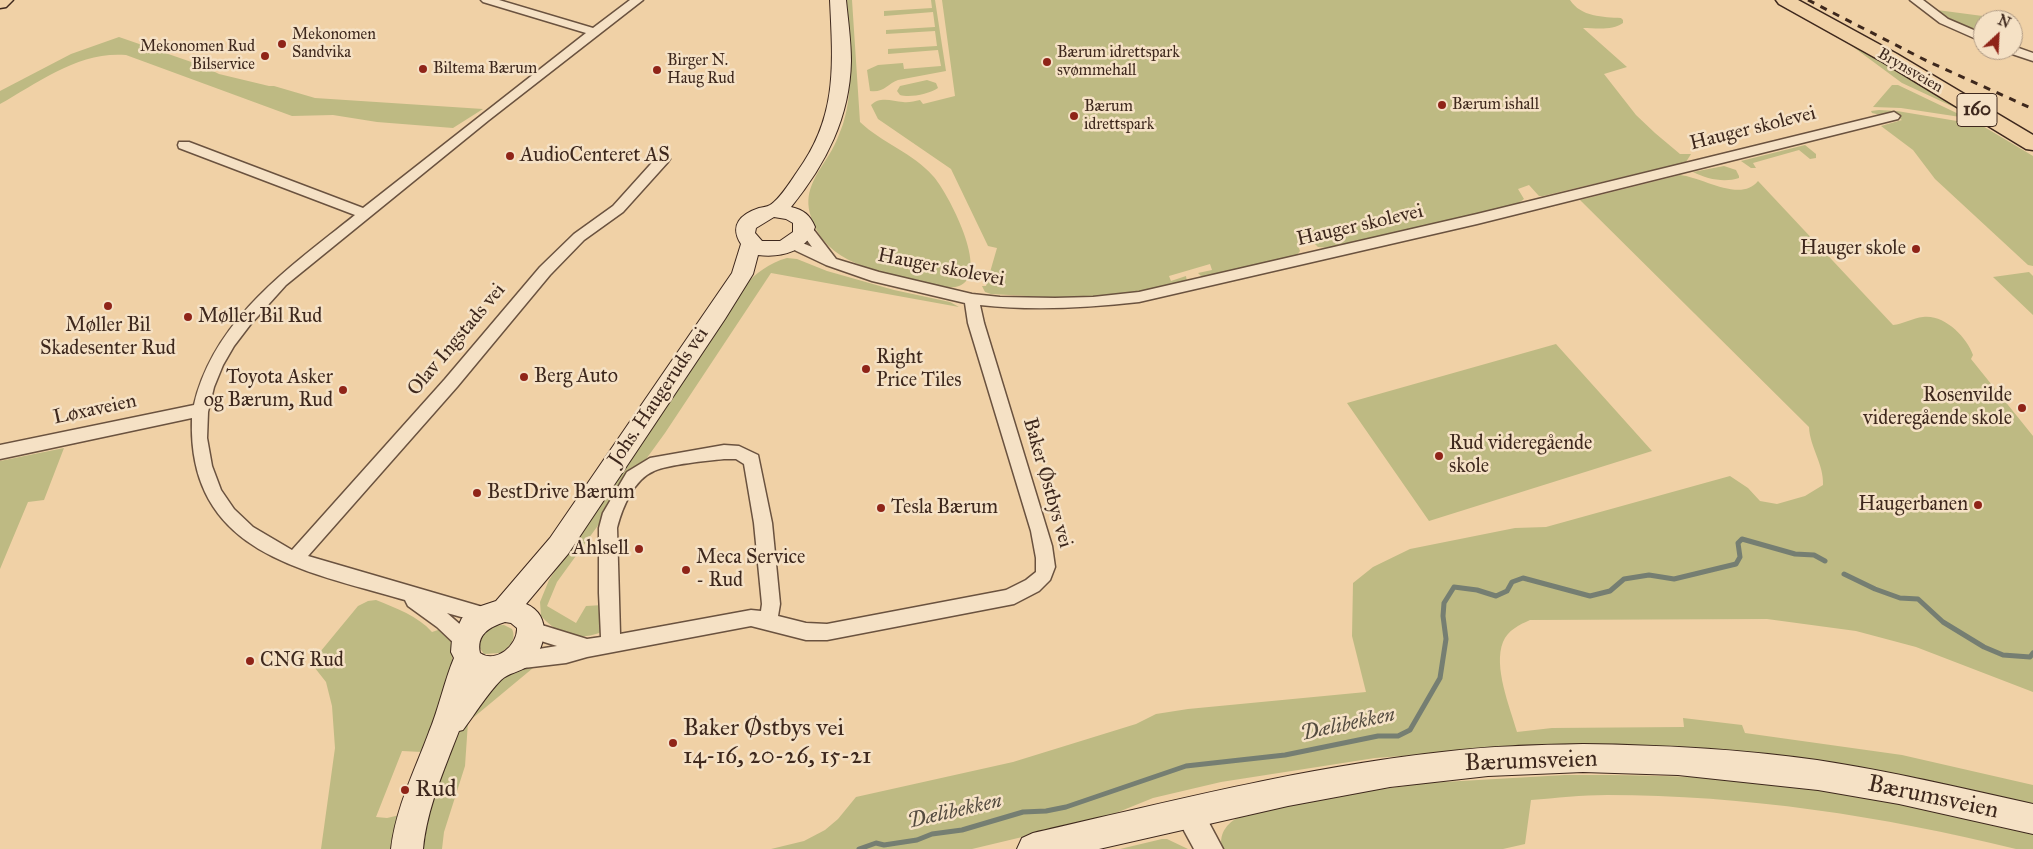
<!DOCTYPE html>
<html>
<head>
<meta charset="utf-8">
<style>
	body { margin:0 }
	#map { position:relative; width:2033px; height:849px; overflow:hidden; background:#f0d1a6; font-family:"IM FELL Great Primer",serif }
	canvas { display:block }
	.north { position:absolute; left:1973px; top:10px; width:50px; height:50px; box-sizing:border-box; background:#f5e1c5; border:1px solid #ac9782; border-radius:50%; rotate:25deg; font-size:14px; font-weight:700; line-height:20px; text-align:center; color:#3e281d }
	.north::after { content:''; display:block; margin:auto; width:18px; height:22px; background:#8f2418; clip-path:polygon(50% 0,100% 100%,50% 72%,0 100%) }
</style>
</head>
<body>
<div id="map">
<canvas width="2033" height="849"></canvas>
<div class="north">N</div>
</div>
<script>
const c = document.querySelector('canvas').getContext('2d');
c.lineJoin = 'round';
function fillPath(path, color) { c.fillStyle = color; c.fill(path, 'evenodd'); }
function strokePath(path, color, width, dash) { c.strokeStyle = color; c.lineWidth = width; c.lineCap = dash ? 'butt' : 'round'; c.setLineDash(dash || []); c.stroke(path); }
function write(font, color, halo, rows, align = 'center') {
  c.font = font + ' "IM FELL Great Primer",serif'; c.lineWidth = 5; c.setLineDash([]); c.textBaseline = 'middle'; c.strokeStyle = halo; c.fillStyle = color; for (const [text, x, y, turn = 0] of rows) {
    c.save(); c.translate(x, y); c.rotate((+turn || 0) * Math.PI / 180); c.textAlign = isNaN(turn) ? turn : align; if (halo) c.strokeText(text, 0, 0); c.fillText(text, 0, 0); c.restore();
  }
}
const green = new Path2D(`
	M845 0H852L860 122C882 143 913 153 933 176 947 191 992 275 959 286 948 290 930 283 918 280 877 271 826 264 811 217 803 193 815 177 827 158 834 148 839 135 843 124 856 85 847 40 845 0Z
	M931 0H935L946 71 898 80C887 84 884 93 870 91L867 70 878 65 903 63 904 69 941 66 938 50 888 54V49L937 46 935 31 886 34V30L935 27 933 12 884 16V11L932 8Z
	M942 0H1570C1581 17 1603 17 1621 18L1623 20V23C1612 31 1595 28 1583 28L1627 67 1604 74 1636 115 1655 133 1680 154H1691L1686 162 1543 196H1539L1529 185 1518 189 1524 199 1517 204 1330 248 1318 247 1312 241 1297 243 1300 251 1295 257 1203 278 1198 273 1212 270 1210 264 1169 276 1171 281 1186 276 1187 282 1153 292 1081 299 991 294 985 292 982 286H986L997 248 988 246 951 169 878 119 871 105C880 96 892 101 903 102 909 103 914 101 920 100L923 104 955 96Z
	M1775 0H1780L1927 87 1960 110 1902 83 1841 38Z
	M1937 10 2013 20H1983V30L1979 31 1951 19Z
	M119 37 203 66 219 74 269 86H274L315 98 483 109 453 128 377 122 333 115 292 116 126 55C79 51 39 82 0 104V91L71 54Z
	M927 80 936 83 938 88C929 94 910 98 900 95L897 91 900 86Z
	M1892 85H1898L1967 118 1901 108 1873 107Z
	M1879 110 1897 111 1981 125 2033 156V266L2028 265 1935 179 1913 150 1881 126 1902 120 1890 113 1881 115 1872 113 1871 111Z
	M1805 145 1816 154V158L1810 159 1799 150 1753 163 1756 168H1751L1741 161Z
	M1724 166 1736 170 1739 176V178C1724 183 1707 179 1693 172Z
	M1680 175C1702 177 1741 203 1758 181L1893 325C1903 324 1913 318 1923 317 1944 314 1967 337 1973 355L1971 359 2033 436V692L1916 647 1856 631 1767 619 1530 620C1519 625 1508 630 1503 642 1493 667 1510 707 1517 732L1552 728 1684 727 1683 718 1742 725 1745 733 1902 755 2033 785V806L1513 748 1375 758 1221 782 1153 798 1106 817 972 849H771L804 841 825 830 838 819 856 797 1013 762 1136 724 1156 714 1188 709 1366 692 1352 636 1353 583 1373 567 1410 549 1515 528 1546 527 1730 476 1748 488 1760 501 1777 504 1805 496 1823 485C1824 464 1810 448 1809 427L1580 200Z
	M787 258 797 259 827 271 894 290 950 302 959 307 771 273 665 433 557 582 547 606 576 623 586 606 603 605 602 632C575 642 559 635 541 616L540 602 549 580 743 287C756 273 769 263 787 258Z
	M2029 272 2033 276V315L1993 277Z
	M1556 344 1652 451 1429 521 1347 403Z
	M64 448 44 500 28 502 0 569V461Z
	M376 600C396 608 418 616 432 632L444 628 450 636 454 671 422 752 402 751 376 817 387 818 400 815 390 849H321L335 748 332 706 326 682 311 663 358 606 368 601Z
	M504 625 512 629C517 640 509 648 500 653L484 654 479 647C481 633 490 625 504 625Z
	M533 668 468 722 465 766 444 832 442 849H423L429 816 442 772 464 717 505 675 521 669Z
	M1565 775C1622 775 1678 775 1735 780 1836 788 1935 810 2033 833V849H2016C1882 816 1745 795 1607 795 1582 795 1556 798 1531 800L1525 844 1503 849H1222C1218 832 1229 821 1243 815L1361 792 1426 783Z
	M1167 839 1188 849H1120L1162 839Z`);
const stream = new Path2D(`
	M1844 574 1875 589 1900 598 1918 599 1943 622 1984 647 2003 655 2030 657 2033 653
	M859 849 876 843 884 845 917 840 932 834 962 830 1023 812 1046 811 1066 807 1186 766 1285 755 1378 736H1398L1410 730 1440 678 1446 639 1443 616 1444 603 1454 587 1477 590 1496 596 1507 591 1512 582 1523 578 1590 596 1610 591 1624 579 1649 575 1674 579 1736 564 1740 557 1738 543 1742 539 1795 554 1814 555 1825 561`);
const minor = new Path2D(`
	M481 0H499L593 28 630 0H643L489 120 286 285 250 325 234 346 223 365 214 387 208 412 207 438 212 466 221 490 234 509 253 527 292 550 445 379 540 267 574 234 613 206 658 156H668L670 159 668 162 623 212 584 240 550 275 457 387 308 556 493 610 495 616 493 622 486 624 447 613 471 634 473 640 471 646 464 648 457 646 437 627 408 606 405 600C302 570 187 553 192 418L0 459V445L194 405C214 319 290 267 355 215L179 148 178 145 179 142H189L363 208 586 33 483 2Z
	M1910 0H1923L1948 19 1983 34V42L1940 23Z
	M2013 46 2033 53V61L2009 53 2007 50H2013Z
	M1894 112 1900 116 1898 119 1477 224 1139 302C1086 308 1033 311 980 305L984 323 1052 546 1055 567 1050 580 1039 591 1014 604 827 640H806L751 626 587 657 566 663 515 669 508 666 505 660 508 654 557 646 525 636 523 630 525 624 532 622 587 639 601 637 599 593V528L603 513 627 472 650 458 724 445 739 446 758 455 772 523 780 604 778 616 806 623 827 624 1006 590 1026 580 1036 572V558L1031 531 968 323 965 303 872 281 826 265 788 247 786 244 788 241 793 239 812 247 798 228 800 225H810L836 259 879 272 972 294 1000 297 1055 298 1093 297 1139 292 1477 214ZM724 459H736L744 464 754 523 762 604 761 611 751 610 620 634 617 528C622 508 634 479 654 471 670 464 706 461 724 459Z`);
const tertiary = new Path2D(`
	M1189 800 1199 804 1223 849H1194L1175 814 1179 804Z`);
const secondary = new Path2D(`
	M830 0H846C848 20 851 41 851 61 850 117 826 164 791 207 804 210 810 215 815 227 807 251 782 258 758 255L753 274 725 319 568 554 526 604C553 615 546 650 528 666 520 672 508 673 501 680 487 694 475 714 463 730L459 731C444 770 427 808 423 849H391C396 807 415 770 429 732 439 708 444 682 454 658L451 652 452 639 462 618 475 608 496 601 550 538 732 273 741 244C729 225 741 214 759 208 762 207 767 207 770 205 779 200 791 181 797 172 838 116 833 65 830 0ZM774 217 786 219 793 223V232L780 241H762L755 233 756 228ZM505 622 511 623 517 628C518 645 496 664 480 653 476 635 489 627 505 622Z
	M1583 744C1661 745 1739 749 1817 760 1890 771 1961 788 2033 804V834L1899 804 1818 790 1678 775 1583 772 1488 776 1390 787 1288 806 1099 849H1017L1022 838 1033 833C1168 802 1304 767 1442 752 1489 746 1536 745 1583 744Z`);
const primary = new Path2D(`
	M0 0H13L6 7 0 8Z
	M1776 0H1798L1897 54 2033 135V150L2026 149 1883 62 1779 4Z`);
const rail = new Path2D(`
	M1808 0 1927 61 2033 109`);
const markers = [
	[282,44,5,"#8f2418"],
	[265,56,5,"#8f2418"],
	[1047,62,5,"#8f2418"],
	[423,69,5,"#8f2418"],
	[657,70,5,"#8f2418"],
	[1442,105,5,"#8f2418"],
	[1074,116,5,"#8f2418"],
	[510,156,5,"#8f2418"],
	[1916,249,5,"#8f2418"],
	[108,306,5,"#8f2418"],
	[188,317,5,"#8f2418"],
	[866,369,5,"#8f2418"],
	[524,377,5,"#8f2418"],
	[343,390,5,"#8f2418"],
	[2022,408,5,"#8f2418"],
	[1439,456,5,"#8f2418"],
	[477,493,5,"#8f2418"],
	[1978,505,5,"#8f2418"],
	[881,508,5,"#8f2418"],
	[639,549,5,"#8f2418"],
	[686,570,5,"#8f2418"],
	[250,661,5,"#8f2418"],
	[673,743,5,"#8f2418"],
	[405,790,5,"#8f2418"]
];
const farPoinames = [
	["Mekonomen",292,35],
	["Sandvika",292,53],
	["Mekonomen Rud",255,47,"right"],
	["Bilservice",255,65,"right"],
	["Bærum idrettspark",1057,53],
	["svømmehall",1057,71],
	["Birger N.",667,61],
	["Haug Rud",667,79],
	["Biltema Bærum",433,69],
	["Bærum ishall",1452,105],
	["Bærum",1084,107],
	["idrettspark",1084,125]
];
const farStreetnames = [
	["Brynsveien",1910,71,30]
];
const shields = [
	[1977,110,40]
];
const shieldNames = [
	["160",1977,110]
];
const streetNames = [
	["Hauger skolevei",1753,129,-14],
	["Hauger skolevei",1360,226,-13],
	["Hauger skolevei",941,268,11],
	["Olav Ingstads vei",457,340,-50],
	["Johs. Haugeruds vei",659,397,-56],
	["Løxaveien",95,410,-12],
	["Baker Østbys vei",1047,483,74]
];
const poiNames = [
	["AudioCenteret AS",520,156],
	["Hauger skole",1906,249,"right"],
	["Møller Bil Rud",198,317],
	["Møller Bil",108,326,"center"],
	["Skadesenter Rud",108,349,"center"],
	["Right",876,358],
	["Price Tiles",876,381],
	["Berg Auto",534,377],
	["Toyota Asker",333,378,"right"],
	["og Bærum, Rud",333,401,"right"],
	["Rosenvilde",2012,396,"right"],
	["videregående skole",2012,419,"right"],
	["Rud videregående",1449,444],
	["skole",1449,467],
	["BestDrive Bærum",487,493],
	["Haugerbanen",1968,505,"right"],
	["Tesla Bærum",891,508],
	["Ahlsell",629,549,"right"],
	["Meca Service",696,558],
	["- Rud",696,581],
	["CNG Rud",260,661]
];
const waterNames = [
	["Dælibekken",1348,725,-12],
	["Dælibekken",955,812,-13]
];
const nearPoinames = [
	["Baker Østbys vei",683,729],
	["14-16, 20-26, 15-21",683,757],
	["Rud",415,790]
];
const nearStreetnames = [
	["Bærumsveien",1531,762,-2],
	["Bærumsveien",1933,798,12]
];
fillPath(green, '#beba83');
strokePath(stream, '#757e72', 5);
strokePath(minor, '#6a523f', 3);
strokePath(tertiary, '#6a523f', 3);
strokePath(secondary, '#3e281d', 2);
strokePath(primary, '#3e281d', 3);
fillPath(minor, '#f5e1c5');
fillPath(tertiary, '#f5e1c5');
fillPath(secondary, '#f5e1c5');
fillPath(primary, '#f0d1a6');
strokePath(rail, '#3e281d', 3, [7, 7]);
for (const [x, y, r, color] of markers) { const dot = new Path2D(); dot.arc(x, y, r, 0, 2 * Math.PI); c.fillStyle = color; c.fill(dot); strokePath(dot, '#f5e1c5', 2); }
write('16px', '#3e281d', '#f5e1c5', farPoinames, 'left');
write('16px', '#3e281d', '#f5e1c5', farStreetnames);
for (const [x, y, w] of shields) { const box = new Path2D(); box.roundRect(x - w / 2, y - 16.5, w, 33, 4); c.fillStyle = '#f5e1c5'; c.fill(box); strokePath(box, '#3e281d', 1); }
write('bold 19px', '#3e281d', null, shieldNames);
write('20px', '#3e281d', '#f5e1c5', streetNames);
write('20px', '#3e281d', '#f5e1c5', poiNames, 'left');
write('italic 21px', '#554c40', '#f5e1c5', waterNames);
write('24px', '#3e281d', '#f5e1c5', nearPoinames, 'left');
write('24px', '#3e281d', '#f5e1c5', nearStreetnames);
</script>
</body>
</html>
